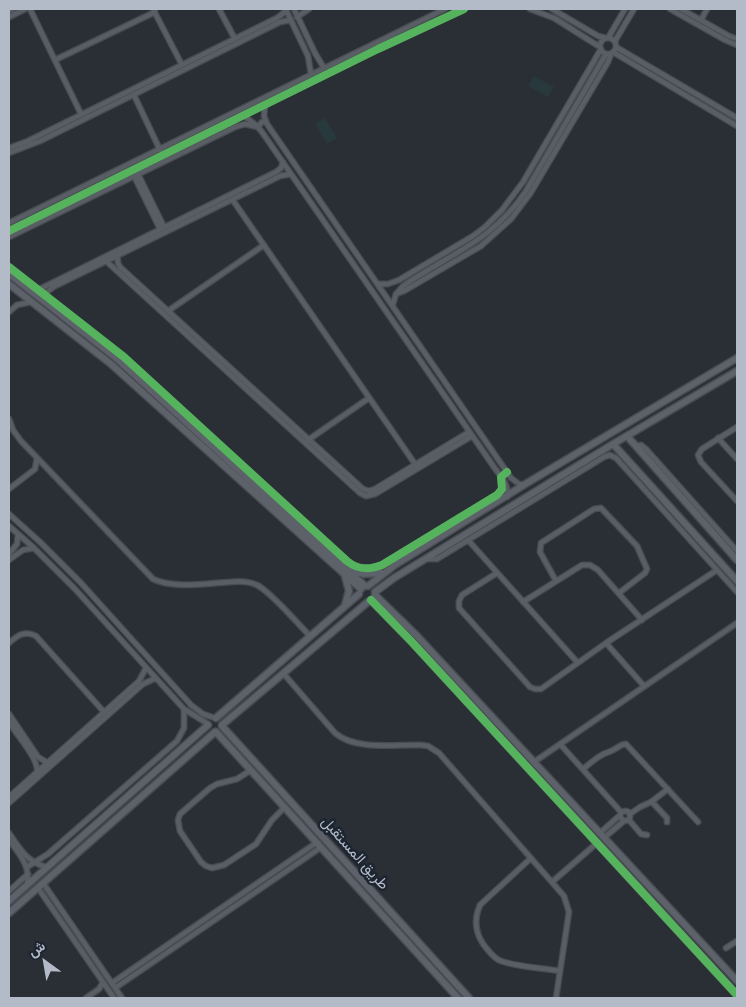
<!DOCTYPE html>
<html>
<head>
<meta charset="utf-8">
<style>
	body { margin:0 }
	#map { position:relative; width:746px; height:1007px; overflow:hidden; background:#2a2f36; font-family:"Source Sans 3",Vazirmatn,sans-serif }
	canvas { display:block }
	.frame { position:absolute; inset:0; border:10px solid #b3bbc8; pointer-events:none }
	.north { position:absolute; left:20px; top:937px; width:50px; height:50px; -webkit-text-stroke:4px #1d2531; paint-order:stroke; rotate:328deg; font-size:14px; font-weight:700; line-height:20px; text-align:center; color:#b3bbc8 }
	.north::after { content:''; display:block; margin:auto; width:18px; height:22px; background:#b3bbc8; clip-path:polygon(50% 0,100% 100%,50% 72%,0 100%) }
</style>
</head>
<body>
<div id="map">
<canvas width="746" height="1007"></canvas>
<div class="frame"></div>
<div class="north">ش</div>
</div>
<script>
const c = document.querySelector('canvas').getContext('2d');
c.lineJoin = 'round';
function fillPath(path, color) { c.fillStyle = color; c.fill(path, 'evenodd'); }
function strokePath(path, color, width, dash) { c.strokeStyle = color; c.lineWidth = width; c.lineCap = dash ? 'butt' : 'round'; c.setLineDash(dash || []); c.stroke(path); }
function write(font, color, halo, rows, align = 'center') {
  c.font = font + ' "Source Sans 3",Vazirmatn,sans-serif'; c.lineWidth = 5; c.setLineDash([]); c.textBaseline = 'middle'; c.strokeStyle = halo; c.fillStyle = color; for (const [text, x, y, turn = 0] of rows) {
    c.save(); c.translate(x, y); c.rotate((+turn || 0) * Math.PI / 180); c.textAlign = isNaN(turn) ? turn : align; if (halo) c.strokeText(text, 0, 0); c.fillText(text, 0, 0); c.restore();
  }
}
const green = new Path2D(`
	M534 76 554 87 548 97 528 86Z
	M325 118 337 138 327 144 315 124Z`);
const street = new Path2D(`
	M30 9 81 114
	M153 9 182 65
	M219 9 235 39
	M294 9 315 53 324 68
	M530 9 554 18 600 47
	M552 9 598 36 606 38
	M670 9 725 40 737 45
	M681 9 729 36 737 39
	M286 10 308 56 311 74
	M9 11 13 9
	M9 17 25 9
	M297 17 309 9
	M701 20 707 9
	M600 46a8 8 0 1 1 16 0a8 8 0 1 1-16 0Z
	M608 38 625 9
	M615 41 634 9
	M616 47 737 118
	M613 52 737 126
	M55 60 155 12
	M134 95 160 150
	M265 105 264 116 267 124 511 478 519 484 524 485
	M244 116 256 125 262 132 496 470C503 479 509 485 507 497
	M9 148 28 141 277 18 286 11
	M9 153 40 141 280 22 291 20
	M138 174 164 227
	M134 176 160 229
	M232 199 415 464
	M9 223 445 9
	M9 231 378 49 464 9
	M9 237 235 127 245 124 258 127 262 122 266 121
	M117 255 118 263 120 267 363 489 369 491 375 489 469 432
	M106 261 360 493 366 496 375 494 472 436
	M9 267 124 357 347 561C358 570 369 570 382 565L497 495 502 489 501 477 507 472
	M378 284H388L399 280 473 236 485 227 502 210 523 182 601 49
	M38 290 276 172 281 168 283 162
	M44 294 55 286 280 176 291 174
	M396 294 404 291 481 246 511 219 530 194 608 62 611 54
	M393 304 396 294 403 286C449 254 493 241 526 191L606 54
	M168 311 264 245
	M9 312 17 305 31 302
	M9 419 13 430 21 441 153 579C174 589 207 583 230 582 239 581 248 581 257 585 271 592 297 623 310 636
	M737 427 702 449 698 455 701 462 737 501
	M718 438 737 459
	M308 440 369 398
	M636 446 641 445 646 449 737 551
	M9 489 35 469 37 458
	M9 514 40 542 81 583 191 705 203 714 215 718
	M9 526 34 548 75 589 184 709 208 724
	M468 540 578 663
	M9 554 17 544 18 534
	M426 559H437L604 457 610 455 616 458 737 592
	M9 560 23 550 34 548
	M497 573 462 595 459 601V608L530 687 535 689H541L606 643 717 570
	M556 581 540 552 541 543 594 509 601 508 637 546 647 569 645 573 619 593
	M523 602 582 565H590L598 570 642 620
	M9 643C18 635 25 630 36 636L104 712
	M606 643 644 686
	M283 673 335 733C356 751 395 744 421 745L428 746 439 753 564 896 569 912 556 998
	M9 714 38 757 48 763
	M9 722C16 734 39 759 37 772
	M560 744 621 812
	M534 762 737 623
	M583 769C593 761 599 755 611 751 617 749 620 744 626 744L698 822
	M251 770 237 779 217 784 210 788 180 814 178 820 180 831 201 862 206 866 212 868 224 865 256 844 272 820 284 808
	M9 797 139 681 146 668
	M652 802 667 818V822
	M9 803 143 684 156 678
	M630 814 640 807 651 802 668 789
	M629 820 624 821 620 817 621 812 626 811 629 812 630 817 629 820 641 834 647 835
	M601 832 620 815
	M9 833C19 848 27 862 46 867
	M605 837 624 821
	M9 840C19 854 31 866 27 884
	M531 858 480 905C473 921 475 935 487 949 491 954 495 959 501 961 518 967 542 968 560 971
	M27 867 48 854 177 741 184 728V709
	M552 882 597 843
	M43 883 122 998
	M38 888 114 998
	M9 891 28 874
	M726 948 737 941
	M112 983 316 843
	M115 988 320 848
	M86 998 99 989 103 982`);
const secondary = new Path2D(`
	M9 274 116 358 365 586
	M9 284 111 364 361 589
	M627 436 737 560
	M613 444 737 581
	M350 570 363 574 381 573
	M368 586 395 565 527 483 737 358
	M375 592 394 578 613 444 737 371
	M375 595 417 636 737 981
	M371 600 411 641 737 995
	M345 605 349 591 345 576
	M216 718 359 594
	M222 725 369 601
	M222 726 469 998
	M216 732 458 998
	M9 901 208 725
	M9 913 215 732`);
const cycleway = new Path2D(`
	M9 231 378 49 464 9
	M9 267 124 357 347 561C358 570 369 570 382 565L497 495 502 489 501 477 507 472
	M371 600 411 641 737 995`);
const streetNames = [
	["طريق المستقبل",354,854,48]
];
fillPath(green, '#27393c');
strokePath(street, '#484b51', 7);
strokePath(secondary, '#484b51', 9);
strokePath(street, '#595d64', 4.5);
strokePath(secondary, '#5d626a', 6);
strokePath(cycleway, '#56b35d', 8);
write('15px', '#b3bbc8', '#1d2531', streetNames);
</script>
</body>
</html>
